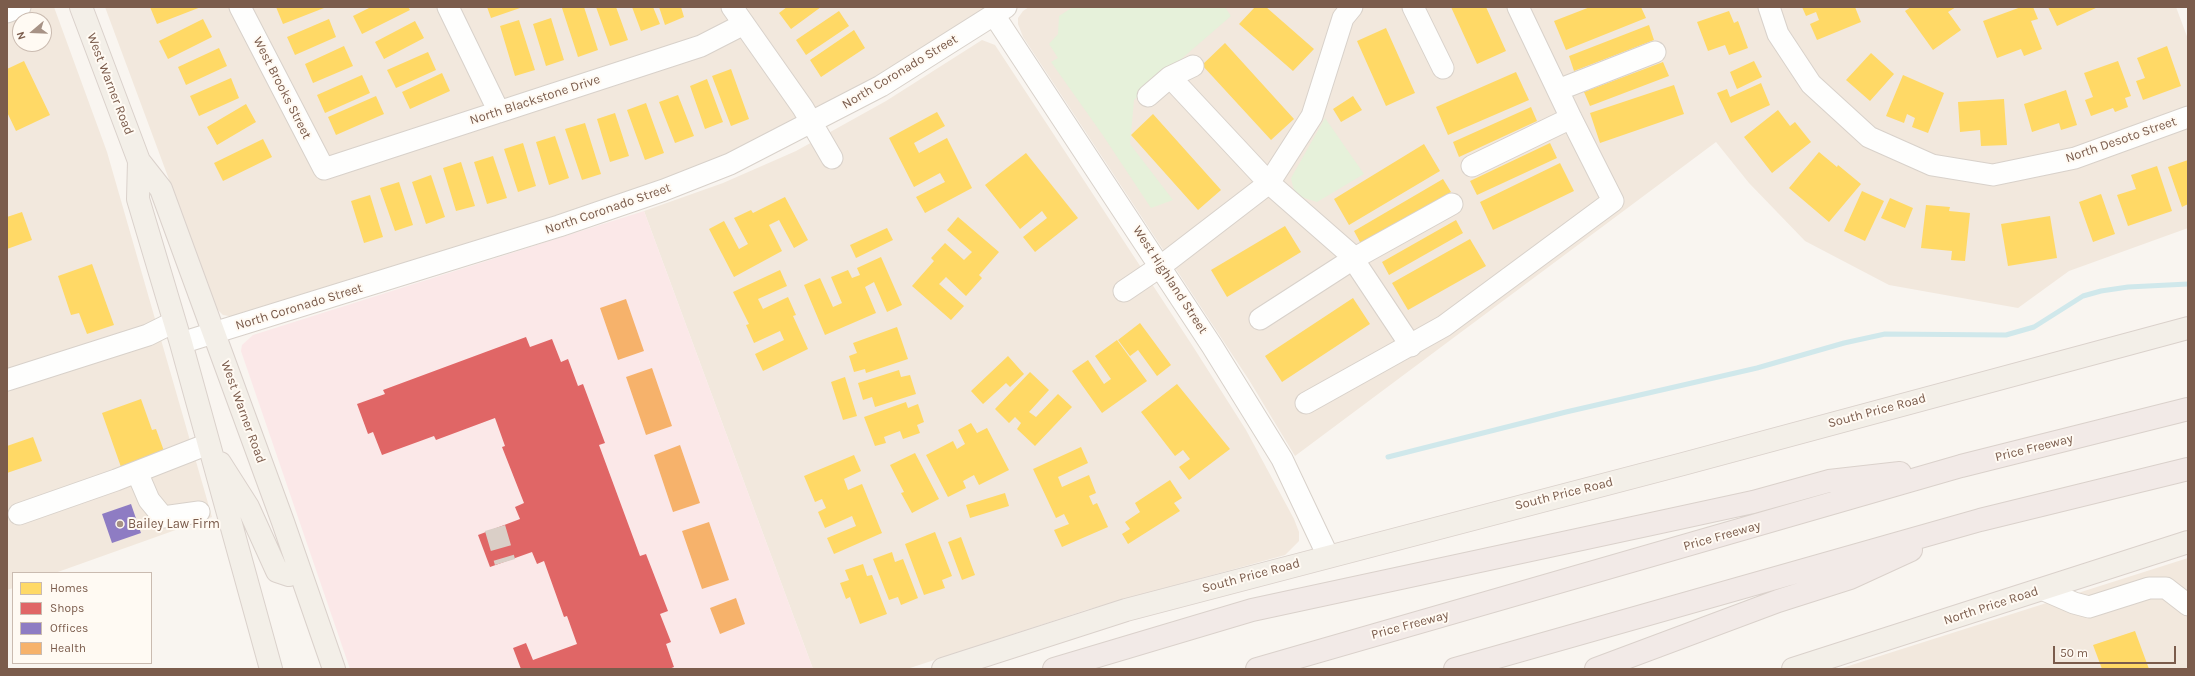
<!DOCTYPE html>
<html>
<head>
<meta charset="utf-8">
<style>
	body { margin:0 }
	#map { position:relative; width:2195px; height:676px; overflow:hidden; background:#f9f5f0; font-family:Karla,sans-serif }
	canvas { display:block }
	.frame { position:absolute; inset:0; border:8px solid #7b5c4c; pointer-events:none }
	.legend { position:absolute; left:12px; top:572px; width:140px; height:92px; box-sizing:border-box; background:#fffaf3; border:1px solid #cabbb0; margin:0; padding:5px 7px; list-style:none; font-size:12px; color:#7b5c4c }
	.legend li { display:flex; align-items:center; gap:8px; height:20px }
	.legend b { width:20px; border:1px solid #cabbb0 }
	.north { position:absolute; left:12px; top:12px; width:40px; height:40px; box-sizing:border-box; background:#fffaf3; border:1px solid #cabbb0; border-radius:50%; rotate:251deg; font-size:11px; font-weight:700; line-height:16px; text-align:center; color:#7b5c4c }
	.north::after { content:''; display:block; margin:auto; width:14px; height:18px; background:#a79285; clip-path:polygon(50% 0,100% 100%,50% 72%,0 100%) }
	.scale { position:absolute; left:2053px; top:646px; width:123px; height:18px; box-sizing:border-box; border:2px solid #7b5c4c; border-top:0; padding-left:5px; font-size:12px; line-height:14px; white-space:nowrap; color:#7b5c4c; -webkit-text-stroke:3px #fffaf3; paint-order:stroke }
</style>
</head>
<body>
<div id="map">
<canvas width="2195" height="676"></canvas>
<div class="frame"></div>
<ul class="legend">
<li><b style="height:11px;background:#ffd966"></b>Homes</li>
<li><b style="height:11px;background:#e06666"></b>Shops</li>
<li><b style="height:11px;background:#8e7cc3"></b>Offices</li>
<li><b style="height:11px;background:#f6b26b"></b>Health</li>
</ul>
<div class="north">N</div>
<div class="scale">50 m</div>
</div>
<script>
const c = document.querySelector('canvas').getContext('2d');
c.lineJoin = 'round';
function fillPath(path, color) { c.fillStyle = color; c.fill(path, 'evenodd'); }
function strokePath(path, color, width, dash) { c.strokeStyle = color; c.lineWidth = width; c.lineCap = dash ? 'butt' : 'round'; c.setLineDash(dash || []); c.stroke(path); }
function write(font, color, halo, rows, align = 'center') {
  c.font = font + ' Karla,sans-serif'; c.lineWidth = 4; c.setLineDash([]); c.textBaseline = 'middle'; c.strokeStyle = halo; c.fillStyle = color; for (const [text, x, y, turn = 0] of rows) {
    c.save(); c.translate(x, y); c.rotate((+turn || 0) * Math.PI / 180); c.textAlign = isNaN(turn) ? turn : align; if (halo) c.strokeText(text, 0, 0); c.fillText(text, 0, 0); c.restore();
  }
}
const residential = new Path2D(`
	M7 7H54L107 152 212 517 55 573H13V588L7 590ZM20 20H44V44H20Z
	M105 7H989L831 106 698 168 490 239 234 317 223 315 217 309Z
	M1029 7H2176L2188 39V228L2069 271 2018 308 1889 285 1805 241 1749 183 1716 142 1295 456 1249 380 1023 37 1018 24V18L1023 11Z
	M982 40 995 45 1192 345 1246 430 1294 519 1299 532V541L1285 555 1086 610 907 669H813L644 211 723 183 796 151 886 101Z
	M2188 558V669H1839Z`);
const medical = new Path2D(`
	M644 211 813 669H350L241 351 242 345 253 335Z`);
const green = new Path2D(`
	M1073 7H1225L1231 16 1134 100 1130 144 1173 200 1151 208 1102 134 1051 62 1058 58 1049 44 1058 34 1059 16Z
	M1325 118 1364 174 1317 202C1301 197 1294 197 1291 178Z`);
const homes = new Path2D(`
	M150 7H201L157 24Z
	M276 7H324V8L283 24Z
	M371 7H408L410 10 362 34 353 16Z
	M487 7H523L491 18Z
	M584 7 598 50 578 57 562 8Z
	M596 7H616L628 40 610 46Z
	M632 7H653L660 24 641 31Z
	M659 7H681L684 17 665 25Z
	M787 7H821L791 29 779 13Z
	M1255 7H1266L1314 49 1293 71 1239 24Z
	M1451 7H1486L1506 51 1477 64Z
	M1590 7H1641L1646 18 1566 50 1554 21Z
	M1802 7H1855L1861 22 1817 40 1810 24 1819 20 1816 12 1806 16Z
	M1911 7H1956L1948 12 1961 30 1933 50 1905 11Z
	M2021 7H2033L2038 19 2031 21 2042 49 2024 56 2021 49 1997 58 1983 21Z
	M2048 7H2098L2057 26Z
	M839 11 849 26 806 55 796 40Z
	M1729 11 1734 23 1738 21 1748 48 1729 55 1725 45 1708 51 1697 22Z
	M551 18 564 60 546 66 533 24Z
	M203 19 212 37 168 59 159 41Z
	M329 19 336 37 295 55 287 37Z
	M519 20 535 70 515 76 500 26Z
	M415 21 424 38 384 59 375 42Z
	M1649 25 1654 40 1574 71 1569 56Z
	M1386 28 1415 93 1386 106 1357 41Z
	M854 30 865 48 821 77 810 60Z
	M1225 43 1294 119 1271 140 1202 65Z
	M344 46 353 66 313 83 305 64Z
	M2167 46 2181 86 2143 100 2136 81 2145 78 2137 58Z
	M219 48 227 66 186 85 178 67Z
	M428 52 436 70 396 88 387 70Z
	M1871 53 1894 74 1870 101 1846 80Z
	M24 61 50 115 16 131 7 112V69Z
	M1754 61 1762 77 1737 89 1730 72Z
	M2118 61 2131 96 2125 98 2128 107 2115 112 2113 108 2091 116 2085 100 2093 97 2084 73Z
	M1663 62 1669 76 1590 106 1584 92Z
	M731 69 749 119 731 126 712 76Z
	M1516 72 1529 100 1448 135 1436 107Z
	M442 73 450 91 410 109 402 92Z
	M362 75 370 93 325 113 317 95Z
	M1903 75 1944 93 1928 133 1912 127 1915 118 1907 114 1904 123 1886 116Z
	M231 78 239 98 199 116 190 96Z
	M707 79 723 122 705 129 690 86Z
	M1761 83 1770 105 1731 123 1717 93 1727 89 1730 97Z
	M1674 85 1684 114 1600 143 1590 113Z
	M2066 90 2077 125 2061 130 2059 123 2032 132 2024 104Z
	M678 95 694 136 675 143 659 102Z
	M376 96 384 114 336 135 328 117Z
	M1353 96 1362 110 1341 122 1333 109Z
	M2004 99 2007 145 1981 146 1980 130 1960 132 1958 102Z
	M646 103 664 153 645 160 627 110Z
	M246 104 256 122 217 145 207 127Z
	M1531 107 1537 121 1459 157 1453 142Z
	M1778 110 1790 126 1795 122 1811 142 1772 173 1744 137Z
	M937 112 945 126 914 143 919 153 947 138 972 188 925 213 916 197 945 182 940 173 914 187 889 138Z
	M615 113 629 156 610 162 597 119Z
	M1153 114 1221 190 1198 210 1131 135Z
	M585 123 601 174 582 180 565 129Z
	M555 136 569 178 549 185 536 142Z
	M263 139 272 157 223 181 214 163Z
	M523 143 536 186 518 192 504 149Z
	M1550 143 1557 158 1477 195 1470 181Z
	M1424 144 1440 171 1349 225 1334 199Z
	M1819 152 1837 167 1838 165 1861 184 1829 222 1789 188Z
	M1026 153 1078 218 1035 252 1023 237 1047 218 1042 211 1020 229 985 185Z
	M493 156 507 198 487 204 474 162Z
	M2188 160V204L2182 207 2168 167Z
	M461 162 475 206 456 211 443 168Z
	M1560 163 1574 191 1493 230 1480 202Z
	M2157 166 2172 211 2128 226 2117 195 2136 189 2131 175Z
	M431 175 445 217 426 224 412 182Z
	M1443 179 1451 192 1361 244 1354 231Z
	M399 182 413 225 395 231 380 188Z
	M1862 191 1884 201 1865 241 1844 231Z
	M2101 194 2115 234 2093 242 2079 202Z
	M370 195 383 237 364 243 351 201Z
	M785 197 808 240 794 248 779 220 769 225 782 251 734 277 709 229 724 221 739 249 748 244 734 218 751 210 753 213Z
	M1890 198 1913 208 1905 228 1881 218Z
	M1926 205 1950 207 1949 211 1970 213 1965 261 1951 260 1952 251 1921 248Z
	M22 212 32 240 7 249V217Z
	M2050 216 2057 258 2008 266 2001 224Z
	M958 217 999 252 979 275 982 278 966 296 946 277 939 284 964 306 951 320 912 286 934 261 931 258 945 243 964 260 972 252 947 230Z
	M1456 220 1463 233 1389 275 1382 262Z
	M1285 226 1301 252 1227 297 1211 270Z
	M887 228 893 240 856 258 850 245Z
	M1470 239 1486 266 1408 310 1392 283Z
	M881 257 902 305 887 312 874 282 865 287 876 313 825 335 804 285 820 278 833 307 842 303 831 277 848 270 852 278 860 275 857 268Z
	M92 264 114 325 87 334 79 313 71 315 58 276Z
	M780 270 787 286 758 299 763 309 788 297 796 315 793 316 808 349 763 371 755 354 784 340 780 331 754 343 746 325 749 324 733 292Z
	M1353 298 1370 324 1282 382 1265 356Z
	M1140 323 1171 365 1157 376 1138 350 1130 356 1118 340Z
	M897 327 908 359 866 373 865 369 854 372 849 356 857 353 853 343Z
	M1117 340 1147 381 1102 413 1072 371 1088 360 1104 384 1111 379 1095 356Z
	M1008 356 1024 374 1010 387 1006 383 983 404 971 391Z
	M899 370 901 377 910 375 916 394 875 407 872 397 863 400 858 383Z
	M1030 372 1049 390 1029 412 1036 417 1058 394 1072 407 1035 446 1017 429 1021 423 1015 417 1009 423 995 409Z
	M845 377 857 416 843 420 831 382Z
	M1177 384 1230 449 1189 480 1179 467 1190 459 1183 450 1175 456 1141 412Z
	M141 399 152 430 156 429 164 451 121 467 102 413Z
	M906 402 908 408 918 404 924 422 917 425 920 433 903 439 900 431 884 437 886 443 875 446 864 417Z
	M971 423 977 433 987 428 1009 470 979 485 974 475 963 481 966 488 948 497 926 455 953 441 957 449 965 444 958 430Z
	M33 437 42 461 7 473V446Z
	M1081 447 1088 463 1058 477 1062 487 1089 475 1096 493 1089 496 1093 505 1097 503 1108 527 1062 547 1054 530 1069 524 1064 514 1056 518 1033 469Z
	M915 453 939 499 912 513 901 493 904 492 890 465Z
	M854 455 861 471 844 479 848 490 862 484 882 533 834 554 827 538 856 526 852 516 825 528 818 512 826 508 822 499 815 502 804 476Z
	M1170 480 1182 498 1174 503 1180 511 1128 544 1122 534 1130 529 1125 522 1140 512 1135 503Z
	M1005 493 1009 506 970 518 966 505Z
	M935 532 952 576 942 580 945 588 924 595 905 544Z
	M961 537 975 575 962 580 948 542Z
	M892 552 895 562 903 559 918 598 901 605 898 597 889 600 873 559Z
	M863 564 867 576 872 575 887 614 860 624 850 597 846 599 840 583 849 580 845 570Z
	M2135 631 2149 669H2102L2093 645Z`);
const shops = new Path2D(`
	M526 337 530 347 552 339 561 362 568 359 578 386 583 384 605 443 599 445 640 556 646 554 668 611 660 614 671 642 666 644 674 667 669 669H521L513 648 526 643 533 660 577 644 567 616 564 617 544 561 537 564 532 552 490 567 478 535 520 519 515 507 524 503 502 447 505 446 495 418 436 440 434 436 382 455 373 432 368 434 357 404 385 394 383 390Z`);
const offices = new Path2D(`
	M131 504 141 533 112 543 102 514Z`);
const health = new Path2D(`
	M626 299 644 351 618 360 600 308Z
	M652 368 672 426 646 435 626 377Z
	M680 445 700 503 673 512 654 455Z
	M709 522 729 580 702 589 682 531Z
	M736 598 745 624 720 634 710 608Z`);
const stream = new Path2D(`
	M1388 457 1566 412 1757 368 1844 343 1885 334 2006 335 2034 327 2083 296 2101 291 2128 287 2188 284`);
const minorTunnel = new Path2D(`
	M495 528 505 562`);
const minor = new Path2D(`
	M240 7 324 169 701 46 744 24
	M448 7 499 112
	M732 7 803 108 832 158
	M1413 7 1443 68
	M1769 7 1778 34 1811 84 1869 137 1932 165 1993 175 2075 158 2188 117
	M7 12 20 7
	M994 15 1212 346 1282 459 1328 556
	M1170 77 1269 183 1349 253 1411 346
	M1558 90 1655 52
	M1148 96 1170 77 1193 66
	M1472 166 1571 118
	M1124 291 1161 266 1269 183 1312 116 1343 18 1352 7
	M1260 319 1353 259 1452 204
	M181 343 559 226 664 190 730 164 881 86 1006 7
	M7 380 148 335 174 322
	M1306 403 1444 326 1613 201 1571 118 1518 7
	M137 472 149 500 163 517 199 512
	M19 514 116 480 208 444
	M2044 590 2074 603 2089 607 2149 588H2166L2188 605`);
const major = new Path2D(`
	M81 7 139 161 161 189 283 522 334 669
	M139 161 138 199 181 343 271 669
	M220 463 248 507 277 571 289 575 299 570
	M943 669 1126 610 1683 464 2188 328
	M1793 669 2188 542`);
const highway = new Path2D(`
	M1054 669 1252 610 1656 523 1753 502 1829 481 1900 473
	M1257 669 1961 466 2188 409
	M1455 669 1980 520 2188 469
	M1596 669 1778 601 1850 578 1911 550`);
const markers = [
	[120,524,4,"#a79285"]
];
const streetNames = [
	["North Coronado Street",900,72,-31],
	["West Warner Road",110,84,69],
	["West Brooks Street",282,88,63],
	["North Blackstone Drive",535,100,-18],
	["North Desoto Street",2121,140,-19],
	["North Coronado Street",608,209,-19],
	["West Highland Street",1170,280,57],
	["North Coronado Street",299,307,-17],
	["South Price Road",1877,411,-15],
	["West Warner Road",243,412,70],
	["Price Freeway",2034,448,-14],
	["South Price Road",1564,494,-14],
	["Price Freeway",1722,536,-16],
	["South Price Road",1251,576,-15],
	["North Price Road",1991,606,-18],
	["Price Freeway",1410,625,-15]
];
const poiNames = [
	["Bailey Law Firm",128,524]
];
fillPath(residential, '#f2e8dd');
fillPath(medical, '#fbe8e8');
fillPath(green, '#e6f1da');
fillPath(homes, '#ffd966');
fillPath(shops, '#e06666');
fillPath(offices, '#8e7cc3');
fillPath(health, '#f6b26b');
strokePath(stream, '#d0e8eb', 5);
strokePath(minorTunnel, '#dacfc7', 21, [21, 10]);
strokePath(minor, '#d8d1ca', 23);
strokePath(major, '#dad1cb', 24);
strokePath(highway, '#dad1cb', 24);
strokePath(minor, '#fefefd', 21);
strokePath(major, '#f3efe8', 22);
strokePath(highway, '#f2eae7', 22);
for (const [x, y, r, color] of markers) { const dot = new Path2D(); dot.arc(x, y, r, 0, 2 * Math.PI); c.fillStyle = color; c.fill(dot); strokePath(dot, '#fffaf3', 1.5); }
write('13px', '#7b5c4c', '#fffaf3', streetNames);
write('13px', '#7b5c4c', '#fffaf3', poiNames, 'left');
</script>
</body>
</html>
